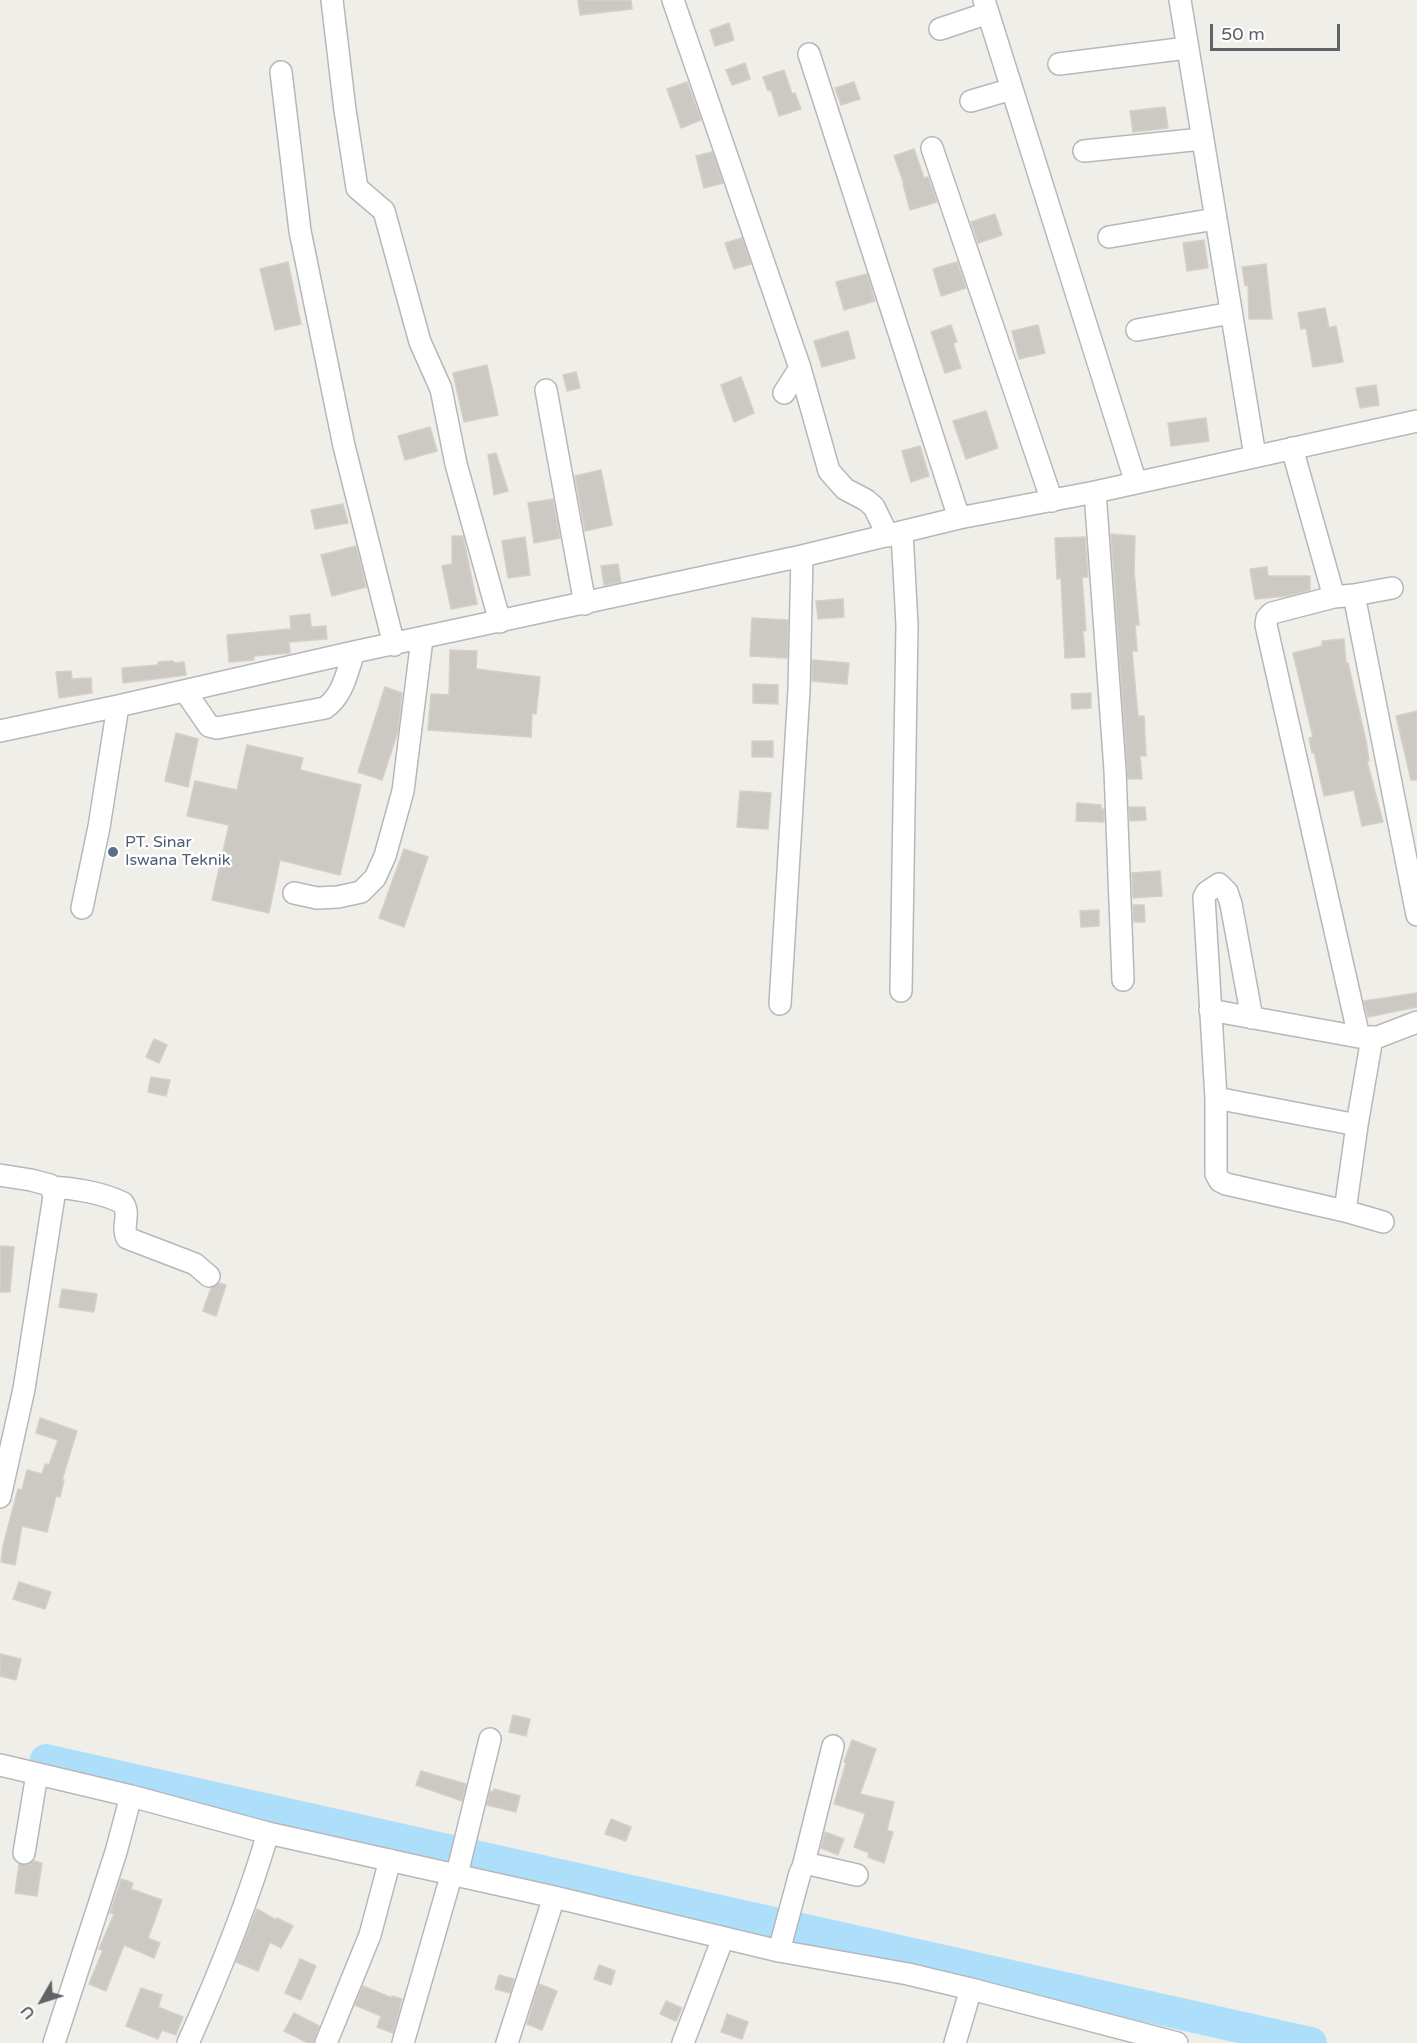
<!DOCTYPE html>
<html>
<head>
<meta charset="utf-8">
<style>
	body { margin:0 }
	#map { position:relative; width:1417px; height:2043px; overflow:hidden; background:#f0eee8; font-family:"Varela Round",sans-serif }
	canvas { display:block }
	.north { position:absolute; left:12px; top:1971px; width:60px; height:60px; -webkit-text-stroke:4px #fff; paint-order:stroke; rotate:231deg; font-size:16px; font-weight:700; line-height:24px; text-align:center; color:#5f6367 }
	.north::after { content:''; display:block; margin:auto; width:21px; height:27px; background:#5f6367; clip-path:polygon(50% 0,100% 100%,50% 72%,0 100%) }
	.scale { position:absolute; left:1210px; top:24px; width:130px; height:27px; box-sizing:border-box; border:3px solid #5f6367; border-top:0; padding-left:8px; font-size:18px; line-height:21px; white-space:nowrap; color:#5f6367; -webkit-text-stroke:4px #fff; paint-order:stroke }
</style>
</head>
<body>
<div id="map">
<canvas width="1417" height="2043"></canvas>
<div class="north">U</div>
<div class="scale">50 m</div>
</div>
<script>
const c = document.querySelector('canvas').getContext('2d');
c.lineJoin = 'round';
function strokePath(path, color, width, dash) { c.strokeStyle = color; c.lineWidth = width; c.lineCap = dash ? 'butt' : 'round'; c.setLineDash(dash || []); c.stroke(path); }
function fillPath(path, color) { c.fillStyle = color; c.fill(path, 'evenodd'); }
function write(font, color, halo, rows, align = 'center') {
  c.font = font + ' "Varela Round",sans-serif'; c.lineWidth = 5; c.setLineDash([]); c.textBaseline = 'middle'; c.strokeStyle = halo; c.fillStyle = color; for (const [text, x, y, turn = 0] of rows) {
    c.save(); c.translate(x, y); c.rotate((+turn || 0) * Math.PI / 180); c.textAlign = isNaN(turn) ? turn : align; if (halo) c.strokeText(text, 0, 0); c.fillText(text, 0, 0); c.restore();
  }
}
const river = new Path2D(`
	M46 1760 1311 2043`);
const building = new Path2D(`
	M578 0H631L632 9 580 15Z
	M729 23 734 40 715 46 710 30Z
	M745 63 750 79 732 85 726 70Z
	M784 70 792 94 795 93 801 109 779 116 771 90 768 91 763 77Z
	M687 82 701 120 681 128 667 89Z
	M854 82 860 99 841 105 835 88Z
	M1165 107 1168 128 1133 132 1130 111Z
	M914 149 924 178 928 177 937 202 910 210 903 184H904L894 156Z
	M712 152 723 183 704 188 696 156Z
	M995 214 1002 235 978 243 971 222Z
	M742 238 751 264 734 269 725 243Z
	M1204 240 1208 268 1187 271 1183 243Z
	M288 262 301 324 275 330 260 269Z
	M957 262 966 288 941 296 933 269Z
	M1266 264 1272 319H1249L1248 285 1245 286 1242 267Z
	M867 274 875 301 844 310 836 282Z
	M1325 308 1329 328 1336 326 1343 362 1313 367 1306 328 1301 329 1298 313Z
	M951 325 957 342 953 343 961 368 945 373 931 332Z
	M1038 325 1045 353 1019 359 1012 331Z
	M848 331 855 358 822 367 814 341Z
	M487 365 498 415 464 422 453 373Z
	M576 372 580 388 567 391 563 375Z
	M741 377 754 413 734 422 721 385Z
	M1376 385 1379 405 1360 408 1356 388Z
	M986 411 998 448 966 459 953 421Z
	M1206 418 1209 441 1171 446 1168 423Z
	M430 427 437 451 405 460 398 436Z
	M920 446 929 476 911 482 902 451Z
	M496 453 508 491 494 495 488 455Z
	M601 470 612 525 585 531 575 476Z
	M553 499 560 538 534 543 528 503Z
	M343 504 348 523 315 529 311 510Z
	M1111 534 1135 536 1134 571 1139 625H1135L1137 651H1132L1138 716H1144L1146 756H1140L1142 779H1128Z
	M452 536H463L477 604 451 609 442 566 452 564Z
	M525 537 530 575 508 578 502 541Z
	M1085 537 1088 577H1082L1086 630 1083 631 1085 657 1065 658 1061 578 1057 579 1055 538Z
	M356 546 366 587 332 596 321 555Z
	M618 564 621 582 604 585 601 566Z
	M1267 567 1268 576H1310V590L1287 596 1255 599 1250 569Z
	M843 599 844 617 818 619 816 601Z
	M310 614 311 627 326 626 327 639 289 642 290 653 254 656V660L229 662 227 635 291 629 290 616Z
	M752 618 788 620 787 658 750 656Z
	M1344 639 1346 663H1348L1366 741 1369 761H1367L1383 822 1362 826 1354 790 1324 796 1314 752 1312 753 1309 738 1313 737 1293 653 1322 646V641Z
	M450 650 477 651 476 669 540 677 536 714 532 713 531 737 428 730 431 694 449 695Z
	M812 660 849 663 847 684 812 681Z
	M173 661 174 663 184 662 186 675 123 683 122 668 158 665V662Z
	M71 671 72 679 91 678 92 693 59 698 56 672Z
	M753 684 778 685V704L753 703Z
	M385 687 402 693 398 731 382 780 358 772Z
	M1091 693V708L1072 709 1071 694Z
	M1417 711V780H1411L1396 716Z
	M176 733 198 739 188 787 165 781Z
	M752 741H773V757H752Z
	M247 745 303 758 300 770 361 785 340 875 280 860 269 913 212 900 229 825 187 816 195 781 237 790Z
	M740 791 771 793 768 829 737 827Z
	M1077 803 1101 805V809H1104V822L1076 821Z
	M1129 807H1145L1146 820 1130 821Z
	M404 849 428 857 404 927 379 918Z
	M1160 871 1162 896 1133 898 1132 873Z
	M1133 905H1144L1145 922H1134Z
	M1099 910V926L1081 927 1080 911Z
	M1417 993V1007L1368 1017 1364 1001Z
	M154 1039 167 1045 159 1063 146 1057Z
	M151 1077 170 1080 166 1096 148 1092Z
	M0 1246 14 1247 10 1292H0Z
	M219 1283 226 1285 216 1316 203 1311 211 1288Z
	M62 1289 97 1294 94 1312 59 1307Z
	M40 1418 77 1431 62 1480H64L60 1497 56 1496 47 1532 22 1526 15 1565 1 1562 3 1546 18 1489 22 1490 27 1470 42 1474 45 1464 49 1465 58 1440 36 1433Z
	M19 1582 51 1592 45 1609 13 1599Z
	M0 1654 21 1659 16 1680 0 1676Z
	M513 1715 530 1719 526 1736 509 1732Z
	M852 1740 876 1749 860 1794 894 1802 887 1830 893 1832 884 1863 868 1857 869 1853 854 1847 865 1815 864 1813 834 1804 846 1763 844 1762Z
	M421 1771 466 1784 462 1801 416 1785Z
	M494 1789 520 1796 516 1812 487 1805 490 1791 493 1792Z
	M611 1819 631 1827 626 1841 605 1834Z
	M825 1832 844 1839 838 1855 821 1848Z
	M34 1861 42 1863 37 1896 15 1893 19 1864 28 1865Z
	M121 1879 133 1883 131 1889 162 1900 148 1938 160 1943 154 1958 124 1945 106 1991 89 1984 103 1950 99 1949 114 1914 110 1913Z
	M257 1909 276 1920 277 1918 293 1926 281 1948 270 1942 258 1971 236 1962Z
	M300 1959 316 1966 301 2000 285 1993Z
	M599 1965 615 1971 611 1985 594 1979Z
	M499 1975 514 1979 510 1993 495 1989Z
	M539 1984 557 1991 542 2030 527 2024Z
	M363 1986 392 1998V1996L402 1999 393 2033 377 2027 381 2016 355 2005Z
	M141 1988 162 1995 158 2007 183 2017 176 2035 162 2030 158 2039 126 2026Z
	M666 2001 682 2008 676 2021 660 2014Z
	M294 2013 319 2026 314 2043H308L284 2031Z
	M727 2014 748 2022 742 2039 721 2032Z`);
const minor = new Path2D(`
	M332 0 345 110 357 188 384 211 420 342 441 389 456 464 500 622
	M673 0 800 368 829 471 845 489 866 500 874 507 888 536
	M984 0 1136 483
	M1180 0 1255 456
	M940 29 988 13
	M809 54 959 518
	M1059 64 1187 48
	M281 72 300 231 344 446 394 645
	M971 101 1012 89
	M932 148 1052 501
	M1084 151 1202 139
	M1109 237 1215 219
	M1137 330 1231 313
	M546 390 585 604
	M784 393 800 368
	M1292 448 1334 597
	M1095 492 1115 770 1123 980
	M1354 595 1392 588
	M185 691 209 726 217 728 325 708C343 696 347 672 354 652
	M0 731 118 706 354 652 802 556 959 518 1095 492 1417 421
	M294 893 317 898 338 897 361 892 375 878 385 856 403 791 422 639
	M82 908 99 827 118 706
	M1417 915 1354 595 1334 597 1272 613 1267 618 1266 625 1359 1037H1378L1417 1022
	M901 991 907 625 902 532
	M780 1004 799 690 802 556
	M1210 1010 1359 1037
	M1252 1018 1231 904 1227 892 1219 884 1207 892 1204 897 1216 1098V1174L1220 1181 1226 1184 1345 1211 1383 1222
	M1216 1098 1357 1125
	M0 1175 31 1180 50 1185 54 1196 24 1389 0 1497
	M52 1187C74 1188 103 1193 123 1203 131 1215 121 1226 127 1238L195 1264 209 1276
	M1345 1211 1357 1125 1372 1038
	M0 1765 131 1796 268 1833 554 1897 779 1951 908 1974 971 1989 1177 2043
	M24 1853 37 1774
	M803 1867 833 1746
	M457 1874 490 1739
	M779 1951 800 1873 803 1867 809 1864 857 1875
	M54 2043 116 1852 131 1796
	M188 2043C219 1974 247 1905 268 1833
	M326 2043 370 1935 390 1860
	M403 2043 452 1873
	M507 2043 554 1897
	M683 2043 723 1938
	M955 2043 971 1989`);
const markers = [
	[113,852,6,"#5c6f8a"]
];
const serviceNames = [
	["PT. Sinar",125,843],
	["Iswana Teknik",125,861]
];
strokePath(river, '#addffb', 32);
fillPath(building, '#ccc9c4');
strokePath(building, '#d5cfc6', 1.5);
strokePath(minor, '#b5b8bb', 24);
strokePath(minor, '#fff', 21);
for (const [x, y, r, color] of markers) { const dot = new Path2D(); dot.arc(x, y, r, 0, 2 * Math.PI); c.fillStyle = color; c.fill(dot); strokePath(dot, '#fff', 2); }
write('16px', '#4e5e75', '#fff', serviceNames, 'left');
</script>
</body>
</html>
